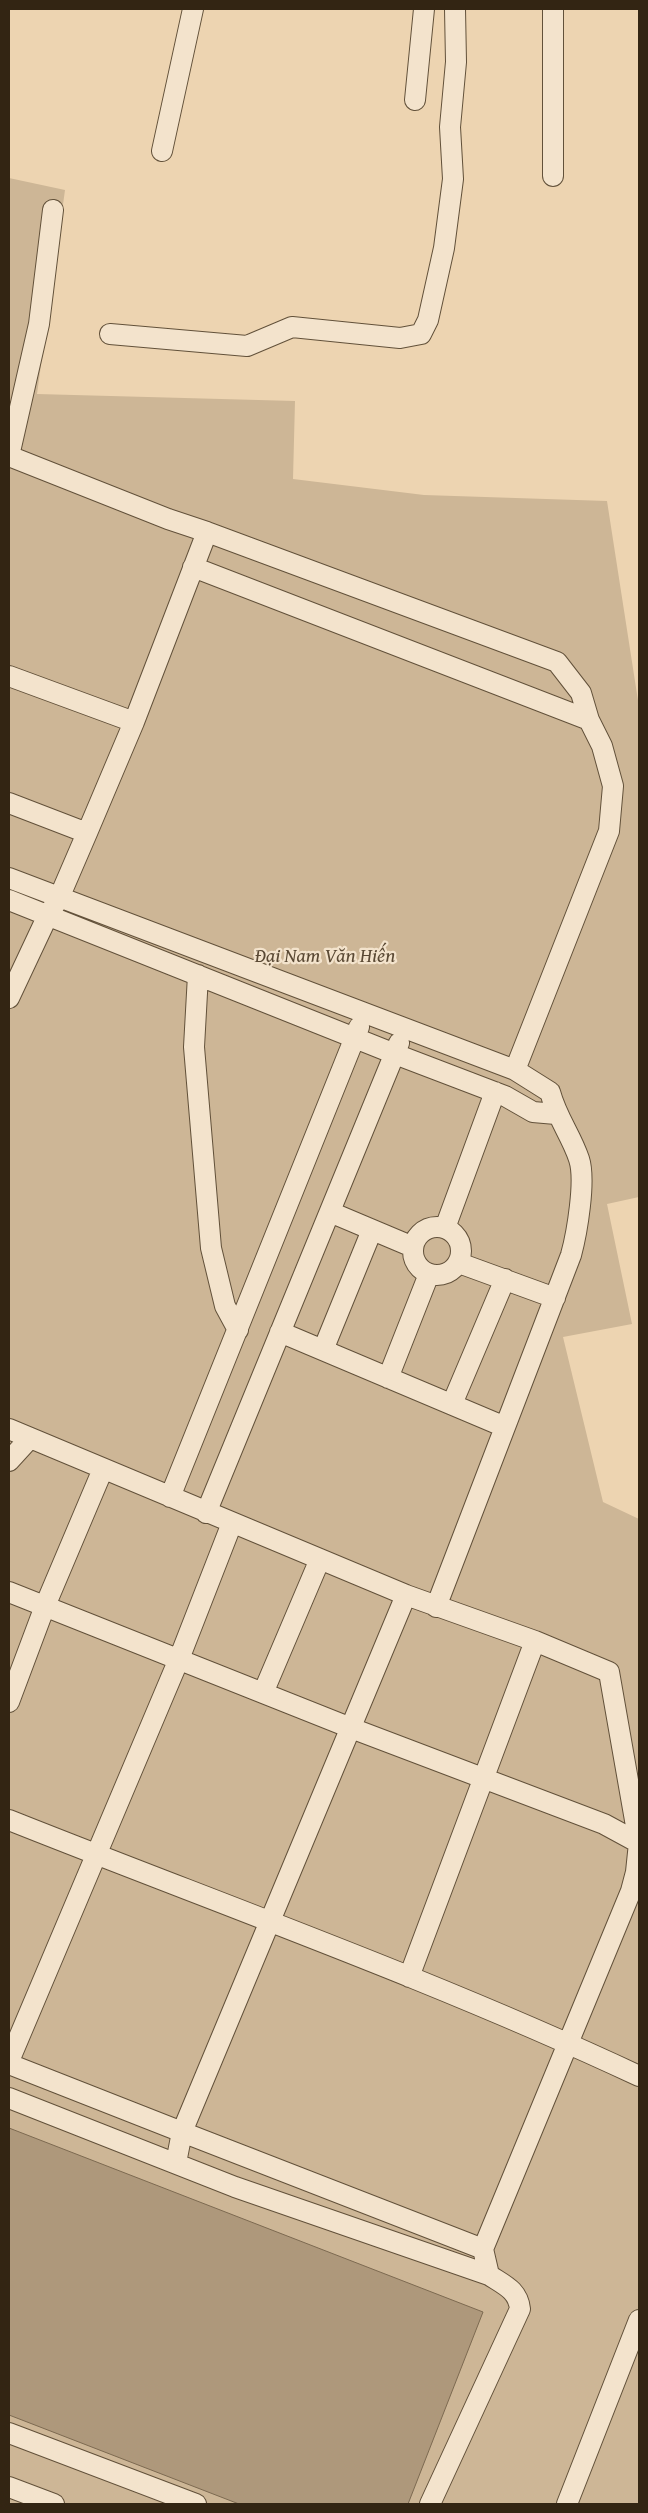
<!DOCTYPE html>
<html>
<head>
<meta charset="utf-8">
<style>
	body { margin:0 }
	#map { position:relative; width:648px; height:2513px; overflow:hidden; background:#edd4b1; font-family:"Gentium Book Plus",serif }
	canvas { display:block }
	.frame { position:absolute; inset:0; border:10px solid #332513; pointer-events:none }
</style>
</head>
<body>
<div id="map">
<canvas width="648" height="2513"></canvas>
<div class="frame"></div>
</div>
<script>
const c = document.querySelector('canvas').getContext('2d');
c.lineJoin = 'round';
function fillPath(path, color) { c.fillStyle = color; c.fill(path, 'evenodd'); }
function strokePath(path, color, width, dash) { c.strokeStyle = color; c.lineWidth = width; c.lineCap = dash ? 'butt' : 'round'; c.setLineDash(dash || []); c.stroke(path); }
function write(font, color, halo, rows, align = 'center') {
  c.font = font + ' "Gentium Book Plus",serif'; c.lineWidth = 4.5; c.setLineDash([]); c.textBaseline = 'middle'; c.strokeStyle = halo; c.fillStyle = color; for (const [text, x, y, turn = 0] of rows) {
    c.save(); c.translate(x, y); c.rotate((+turn || 0) * Math.PI / 180); c.textAlign = isNaN(turn) ? turn : align; if (halo) c.strokeText(text, 0, 0); c.fillText(text, 0, 0); c.restore();
  }
}
const green = new Path2D(`
	M9 178 65 190 37 394 295 401 293 479 424 495 607 501 639 707V1197L607 1204 632 1324 563 1337 603 1502 639 1519V2504H9Z`);
const water = new Path2D(`
	M9 2128 483 2312 408 2504H239L9 2415Z`);
const minor = new Path2D(`
	M415 100 424 9
	M162 151 193 9
	M553 176V9
	M110 334 247 346 292 327 400 338 421 334 428 320 444 248 453 179 450 127 456 62 455 9
	M9 456 39 324 53 210
	M9 456 168 519 207 532
	M193 567 589 720
	M9 676 134 722
	M9 803 87 833
	M9 878 515 1070 550 1092C557 1118 571 1135 579 1159 586 1180 577 1233 571 1255L436 1607
	M9 900 395 1054 505 1096 533 1112 556 1114
	M198 975 194 1047 211 1248 225 1306 238 1330
	M9 998 48 915 59 898 87 833 134 722 207 532 557 662 581 693 589 720 602 746 613 786 609 831 515 1070
	M330 1212 413 1247
	M413 1251a24 24 0 1 1 48 0a24 24 0 1 1-48 0Z
	M445 1228 495 1092
	M459 1263 555 1298
	M280 1332 505 1427
	M323 1350 372 1230
	M388 1378 429 1274
	M452 1404 505 1279
	M9 1429 406 1595 535 1641 609 1672 639 1843 636 1872 631 1891 483 2249 489 2275
	M9 1461 30 1438
	M170 1497 359 1027
	M206 1513 399 1043
	M9 1592 351 1728 604 1824 639 1843
	M406 1595 182 2132 483 2249
	M263 1693 320 1559
	M9 1702 45 1606 103 1469
	M9 1820C220 1904 434 1980 639 2076
	M409 1977 535 1641
	M9 2061 179 1659 232 1523
	M9 2064 182 2132 176 2163
	M9 2098 235 2187 489 2275C504 2285 518 2290 520 2309L430 2504
	M9 2433 196 2504
	M9 2487 54 2504
	M567 2504 639 2320`);
const parkNames = [
	["Đại Nam Văn Hiến",325,957]
];
fillPath(green, '#cdb696');
fillPath(water, '#ae987b');
strokePath(water, '#7d6a51', 1);
strokePath(minor, '#62513a', 22);
strokePath(minor, '#f3e3cc', 20);
write('italic 20px', '#5a4934', '#f3e3cc', parkNames);
</script>
</body>
</html>
